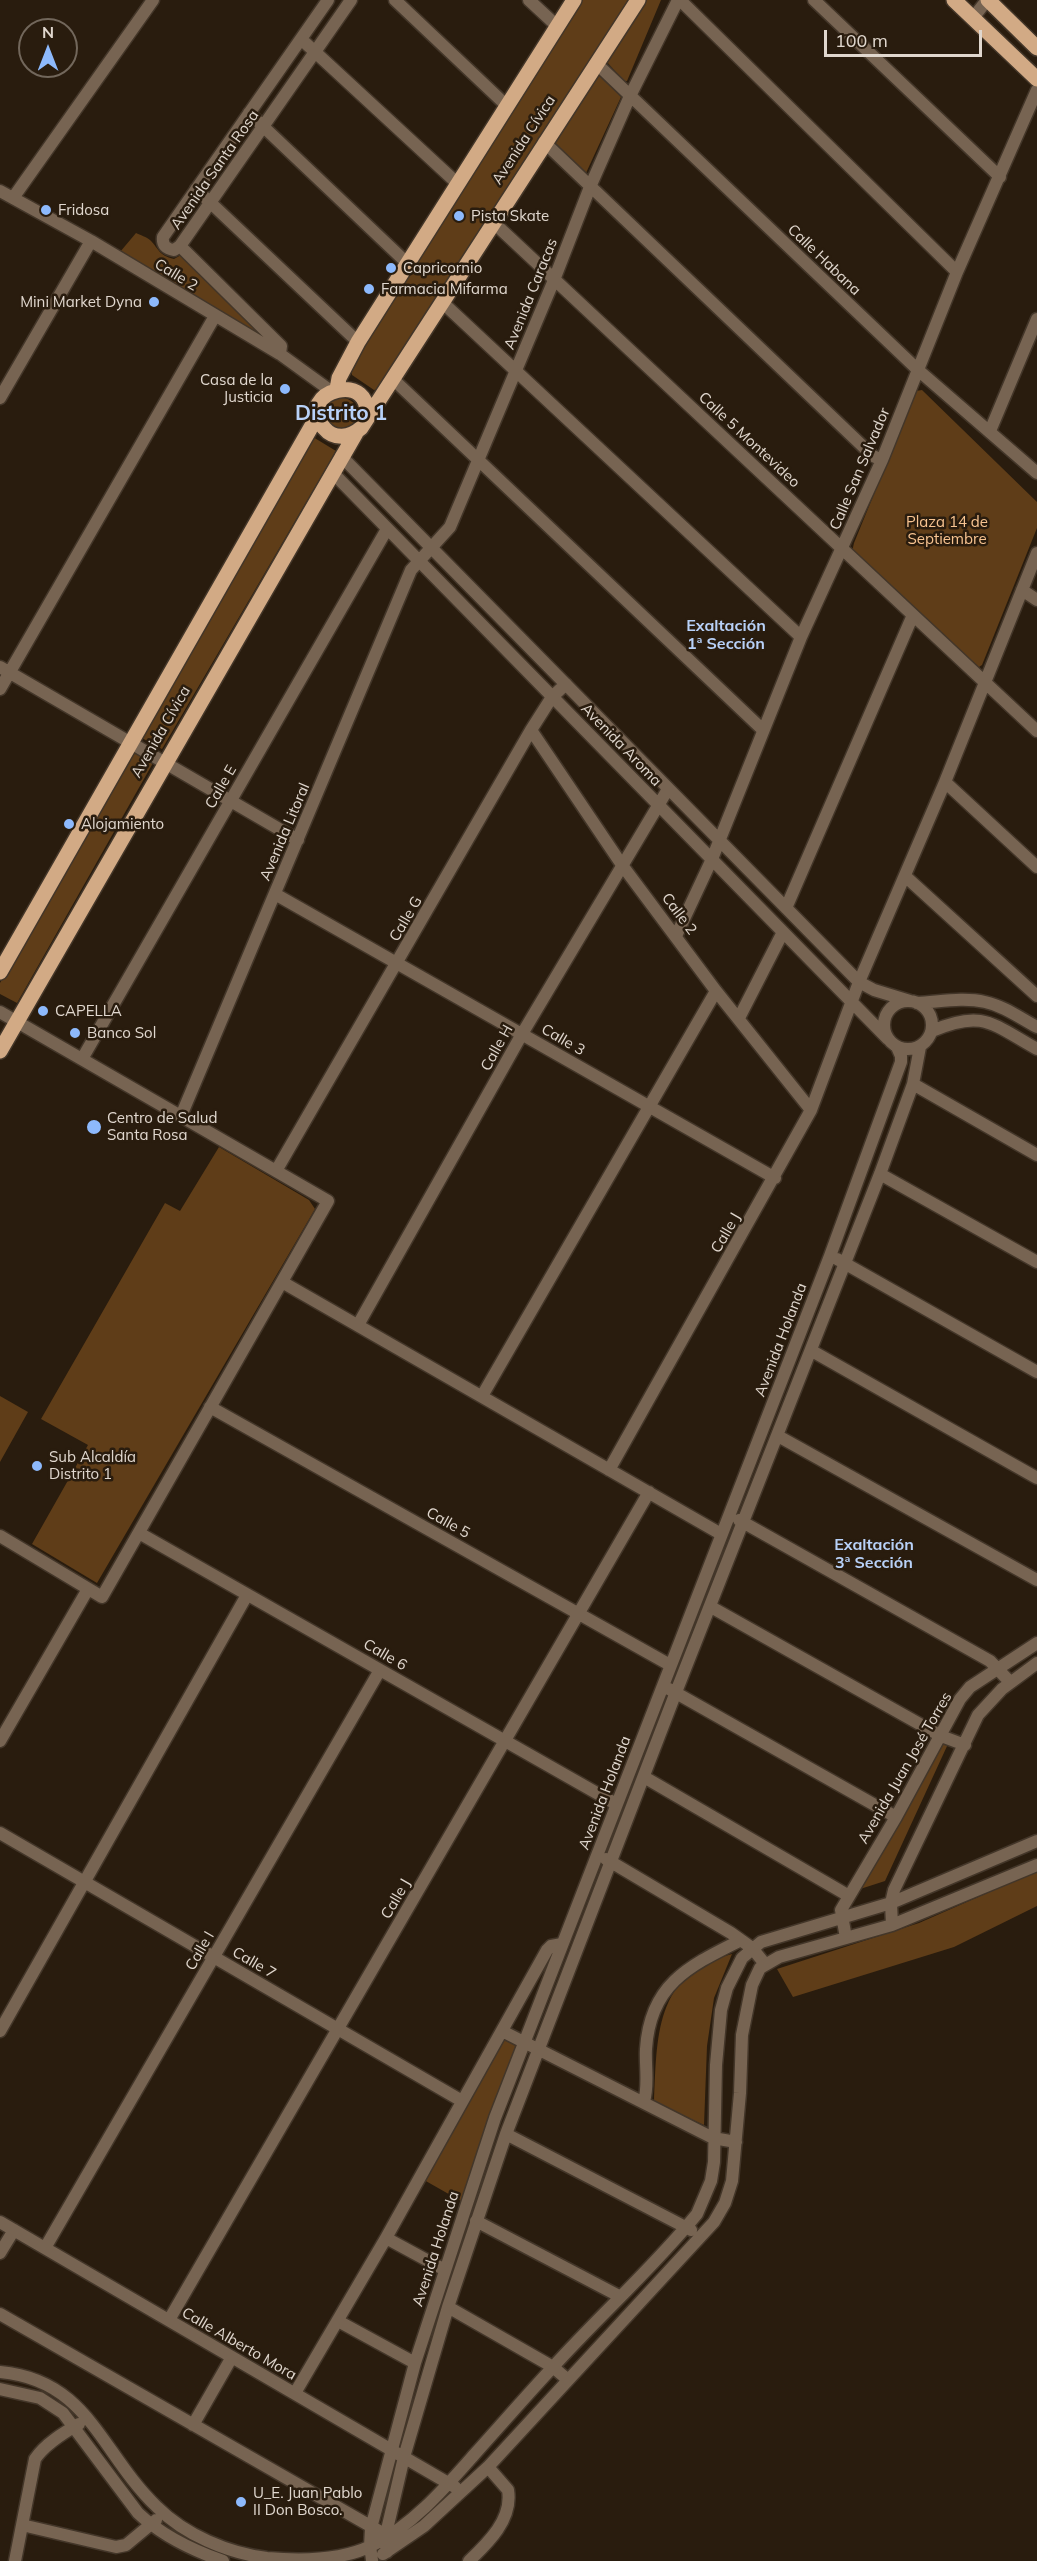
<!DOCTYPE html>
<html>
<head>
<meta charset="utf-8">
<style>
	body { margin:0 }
	#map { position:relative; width:1037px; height:2561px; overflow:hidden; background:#291c0e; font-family:Mulish,sans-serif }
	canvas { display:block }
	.north { position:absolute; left:18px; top:18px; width:60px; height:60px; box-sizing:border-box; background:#291c0e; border:2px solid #72675b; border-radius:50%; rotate:0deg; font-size:16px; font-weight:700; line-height:24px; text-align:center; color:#e0d7ce }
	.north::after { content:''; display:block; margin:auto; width:21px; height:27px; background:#8db9fc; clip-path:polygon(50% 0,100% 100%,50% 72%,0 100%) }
	.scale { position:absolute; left:824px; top:30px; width:158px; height:27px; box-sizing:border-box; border:3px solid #e0d7ce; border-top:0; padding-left:8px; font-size:18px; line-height:21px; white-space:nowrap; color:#e0d7ce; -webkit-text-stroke:4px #291c0e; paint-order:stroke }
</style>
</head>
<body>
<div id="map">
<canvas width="1037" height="2561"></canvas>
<div class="north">N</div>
<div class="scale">100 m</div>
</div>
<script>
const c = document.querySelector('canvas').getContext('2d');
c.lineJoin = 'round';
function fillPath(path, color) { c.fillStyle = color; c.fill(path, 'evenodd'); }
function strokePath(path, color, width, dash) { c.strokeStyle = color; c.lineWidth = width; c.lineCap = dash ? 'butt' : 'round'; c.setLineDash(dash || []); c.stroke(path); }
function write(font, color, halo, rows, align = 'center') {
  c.font = font + ' Mulish,sans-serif'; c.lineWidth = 5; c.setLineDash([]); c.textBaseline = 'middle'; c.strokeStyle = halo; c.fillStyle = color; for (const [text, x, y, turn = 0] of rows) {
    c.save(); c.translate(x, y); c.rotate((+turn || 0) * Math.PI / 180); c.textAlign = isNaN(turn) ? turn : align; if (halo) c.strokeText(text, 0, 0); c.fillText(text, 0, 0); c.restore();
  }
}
const green = new Path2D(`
	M582 0H628L381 388 374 390 352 375 351 367Z
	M644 0H661L627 81H624L606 61Z
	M598 76H601L621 97 586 173 556 147 555 142Z
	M136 233C140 235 147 237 150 240 160 250 158 255 174 259L181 255 276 346 120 252Z
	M922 390 1037 502V528L982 665 976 669 852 552 854 543 916 391Z
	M326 414a16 16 0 1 1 32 0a16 16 0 1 1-32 0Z
	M313 437 336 451 162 749 140 737Z
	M132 751 153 763 17 1003 0 994V983Z
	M219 1147 309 1200 315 1209 97 1583 32 1544 88 1445 41 1419 165 1203 180 1211Z
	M0 1396 28 1412 0 1462Z
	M940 1741 948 1744 885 1881 854 1891Z
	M1037 1871V1906L954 1947 793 1997 777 1969 919 1923Z
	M732 1954 714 1998 707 2046 704 2125 654 2103C657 2038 654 1973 732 1954Z
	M504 2038 519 2045 461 2201 424 2180Z`);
const minor = new Path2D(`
	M328 0 163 237C162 245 166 249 174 250L180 246 351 0
	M395 0 507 106
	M529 0 557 26
	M680 0 957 272
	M814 0 1000 177
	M973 18 987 0
	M301 39 458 184
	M596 63 918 370 1037 473
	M249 113 408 264
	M544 142 873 456 882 460
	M196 189 358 342
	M0 191 91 241 280 354 331 391
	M13 198 153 0
	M493 222 1037 731
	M180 246 278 343 281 346 280 354
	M442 302 801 637
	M394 380 763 730
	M0 398 91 241
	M990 431 1037 319
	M341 456 859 982 874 990 910 1001
	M332 472 888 1039
	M1022 590 1037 600
	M0 667 298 840
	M0 689 215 316
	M531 730 622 865 716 991 811 1110
	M945 782 1037 867
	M905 876 1037 996
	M275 894 775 1178
	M786 908 913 615
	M676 936 712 859 801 637 882 460 957 272 1037 90
	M884 1025a24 24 0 1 1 48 0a24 24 0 1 1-48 0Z
	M917 1003C939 1002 963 997 985 1002 1004 1006 1020 1018 1037 1027
	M0 1012 328 1201 102 1597 0 1536
	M739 1018 783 932
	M932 1031C983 1009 992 1024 1037 1049
	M82 1059 387 529
	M913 1084 1037 1155
	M181 1116 411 570 450 527 554 280 590 187 630 96 678 0
	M276 1171 531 730 552 697 566 684
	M880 1174 1037 1262
	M837 1259 1037 1372
	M282 1282 721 1534
	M358 1325 522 1034 668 789
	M812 1351 1037 1478
	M482 1396 716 991
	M210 1407 670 1665
	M778 1436 1037 1580
	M609 1470 811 1110 859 982 945 782 1037 553
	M739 1520 990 1661 1010 1682
	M139 1533 616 1804
	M711 1607 941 1736 965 1745
	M669 1689 896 1817
	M0 1741 88 1589
	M644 1777 849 1896
	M0 1833 462 2101
	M606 1859 731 1933 752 1948 765 1964
	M892 1925 891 1903 894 1890 978 1715 1002 1689 1037 1663
	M846 1938 841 1910 896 1817 960 1699 970 1687 1037 1643
	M0 2031 247 1595
	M502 2031 713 2138 736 2142
	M644 2101C649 2085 645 2066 646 2049 650 1984 689 1966 741 1940
	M506 2134 691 2230
	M476 2221 619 2296
	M0 2222 455 2487
	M386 2238 445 2270
	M45 2248 380 1670
	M0 2253 14 2230
	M448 2307 553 2367 568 2380
	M0 2314 379 2531
	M169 2320 649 1492
	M338 2321 415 2363
	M0 2372C89 2380 101 2454 157 2507 185 2535 228 2553 267 2558 301 2561 340 2561 371 2546 412 2526 444 2489 473 2456 500 2426 526 2396 553 2367 600 2315 653 2268 697 2214L711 2181 714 2162 716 2065 721 2010 727 1988 742 1958 761 1942 891 1903 1037 1841
	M0 2389 40 2398 63 2413 138 2513C162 2536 192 2550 223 2561
	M295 2393 386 2238 547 1950 551 1946 562 1944
	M193 2425 232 2357
	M22 2525 116 2547 126 2545 156 2520
	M387 2552 385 2538 404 2457 448 2307 506 2134 676 1692 880 1174 913 1084 920 1047
	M383 2554 424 2526 488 2467 714 2222 725 2203 732 2181 740 2093 742 2035 752 1985 760 1968 779 1957 892 1925 1037 1865
	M372 2560 370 2546 371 2528 415 2363 495 2118 830 1256 901 1062V1056L897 1047
	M15 2561 35 2459C45 2444 63 2433 79 2424
	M469 2561C488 2543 513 2519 508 2490L488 2467`);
const major = new Path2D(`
	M954 0 1037 79
	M988 0 1037 48
	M337 389 339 378 358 342 574 0
	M365 422C379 367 291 391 324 428 334 440 350 438 361 428L638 0
	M0 972 318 415
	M0 1051 356 433`);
const markers = [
	[46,210,6,"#8db9fc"],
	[459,216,6,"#8db9fc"],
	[391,268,6,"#8db9fc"],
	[369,289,6,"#8db9fc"],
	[154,302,6,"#8db9fc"],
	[285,389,6,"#8db9fc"],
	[69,824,6,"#8db9fc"],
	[43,1011,6,"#8db9fc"],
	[75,1033,6,"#8db9fc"],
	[94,1127,8,"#8db9fc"],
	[37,1466,6,"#8db9fc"],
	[241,2502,6,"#8db9fc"]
];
const streetNames = [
	["Avenida Cívica",524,140,-57],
	["Avenida Santa Rosa",215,170,-55],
	["Calle Habana",824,260,44],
	["Calle 2",176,275,31],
	["Avenida Caracas",531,294,-68],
	["Calle 5 Montevideo",749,440,43],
	["Calle San Salvador",860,469,-67],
	["Avenida Cívica",161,732,-60],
	["Avenida Aroma",621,745,46],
	["Calle E",221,787,-60],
	["Avenida Litoral",285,832,-67],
	["Calle 2",679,914,53],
	["Calle G",406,919,-60],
	["Calle 3",563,1040,30],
	["Calle H",497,1048,-61],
	["Calle J",726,1233,-60],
	["Avenida Holanda",781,1340,-69],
	["Calle 5",448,1523,29],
	["Calle 6",385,1655,30],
	["Avenida Juan José Torres",905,1768,-60],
	["Avenida Holanda",605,1793,-69],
	["Calle J",396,1899,-60],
	["Calle I",200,1951,-60],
	["Calle 7",254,1963,30],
	["Avenida Holanda",436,2249,-72],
	["Calle Alberto Mora",239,2344,30]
];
const poiNames = [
	["Fridosa",58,210],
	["Pista Skate",471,216],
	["Capricornio",403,268],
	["Farmacia Mifarma",381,289],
	["Mini Market Dyna",142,302,"right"],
	["Casa de la",273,380,"right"],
	["Justicia",273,397,"right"],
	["Alojamiento",81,824],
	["CAPELLA",55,1011],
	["Banco Sol",87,1033],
	["Centro de Salud",107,1118],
	["Santa Rosa",107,1135],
	["Sub Alcaldía",49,1457],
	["Distrito 1",49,1474],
	["U_E. Juan Pablo",253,2493],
	["II Don Bosco.",253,2510]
];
const parkNames = [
	["Plaza 14 de",947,522],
	["Septiembre",947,539]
];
const neighbourhoodNames = [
	["Exaltación",726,626],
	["1ª Sección",726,644],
	["Exaltación",874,1545],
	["3ª Sección",874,1563]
];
const districtNames = [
	["Distrito 1",341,414]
];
fillPath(green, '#5f3d18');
strokePath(minor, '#433629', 15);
strokePath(major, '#433629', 18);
strokePath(minor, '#776452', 12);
strokePath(major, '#d2aa85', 15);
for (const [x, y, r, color] of markers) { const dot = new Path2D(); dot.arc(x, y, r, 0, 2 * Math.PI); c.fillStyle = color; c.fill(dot); strokePath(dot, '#291c0e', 2); }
write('15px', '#e0d7ce', '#291c0e', streetNames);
write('15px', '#e0d7ce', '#291c0e', poiNames, 'left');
write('15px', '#f8c491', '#291c0e', parkNames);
write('bold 16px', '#b8d1f8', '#291c0e', neighbourhoodNames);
write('bold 21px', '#b8d1f8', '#291c0e', districtNames);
</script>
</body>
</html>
